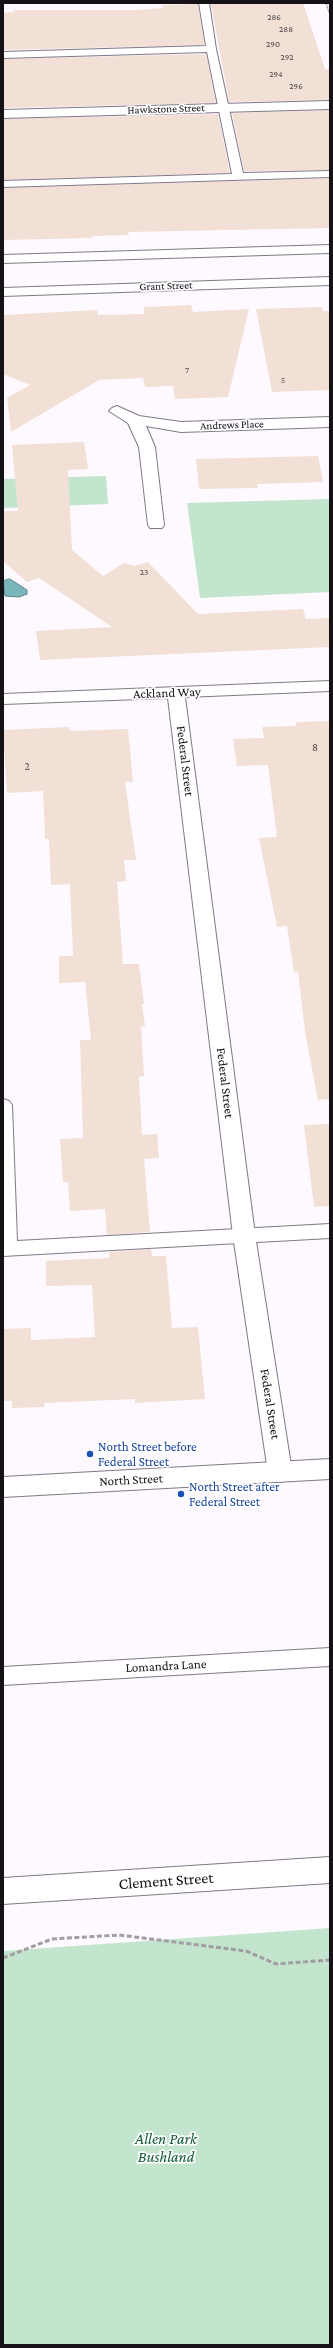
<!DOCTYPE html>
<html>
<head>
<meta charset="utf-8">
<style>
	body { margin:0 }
	#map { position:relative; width:333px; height:2348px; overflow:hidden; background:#fdf9ff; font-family:"Crimson Pro",serif }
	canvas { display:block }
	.frame { position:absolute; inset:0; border:4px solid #151117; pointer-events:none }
</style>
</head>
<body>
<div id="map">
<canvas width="333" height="2348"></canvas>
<div class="frame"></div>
</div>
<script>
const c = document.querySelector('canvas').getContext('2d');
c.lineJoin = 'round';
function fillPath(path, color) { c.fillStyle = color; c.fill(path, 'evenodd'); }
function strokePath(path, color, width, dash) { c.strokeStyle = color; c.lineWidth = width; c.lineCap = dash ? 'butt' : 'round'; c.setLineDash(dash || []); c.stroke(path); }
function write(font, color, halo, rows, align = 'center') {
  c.font = font + ' "Crimson Pro",serif'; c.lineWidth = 3.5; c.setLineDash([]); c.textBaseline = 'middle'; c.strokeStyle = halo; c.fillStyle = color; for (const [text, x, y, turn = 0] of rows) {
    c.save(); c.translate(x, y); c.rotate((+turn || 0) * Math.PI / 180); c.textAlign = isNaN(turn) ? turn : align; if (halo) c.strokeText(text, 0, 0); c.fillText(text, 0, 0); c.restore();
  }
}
const green = new Path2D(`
	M106 476 108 504 3 508V479Z
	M330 499V592L200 598 187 503Z
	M330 1928V2345H3V1951Z`);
const water = new Path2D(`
	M10 579 27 590V594L19 597 5 596 3 581Z`);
const building = new Path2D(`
	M303 3 325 69H330V100L229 102 211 4Z
	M198 4 204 45 3 50V13L14 12 13 10H137L163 8 162 5Z
	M206 54 216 103 3 108V59Z
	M330 110V170L244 171 232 113Z
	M218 114 230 173 3 180V119Z
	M330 178V228L128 232 129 235 92 236V238L3 240V188Z
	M191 305 193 312 249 309 228 397 175 399 173 386 145 387 143 378 99 380 11 432 7 398 30 385 3 374V315L97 310 98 315 144 314V307Z
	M322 307 323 311H330V390L272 392 256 309Z
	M84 442 88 469 68 470 72 550 103 576 124 563 134 566 148 562 198 614 303 609 306 619 330 618V647L40 660 36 631 112 627 39 578 27 582 3 561V511H18L12 445Z
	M318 456 323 482 257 484 258 488 199 489 196 459Z
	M330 721V1099L318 1100 305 1032 298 971 294 972 287 926 277 927 259 838 277 837 268 765 237 766 233 739 264 738 262 727 296 726V722Z
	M69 727 70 731 128 729 133 782H125L136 860H124L126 881 117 882 123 964H139L144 1004H142L145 1026 141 1027 144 1076 139 1077 142 1135 157 1134 159 1158 144 1159 150 1232 107 1235 105 1209 70 1211 68 1182H63L60 1139 83 1138 80 1040H91L85 982 59 983V956H73L70 884 51 885 49 839H45L43 791 7 793 3 730Z
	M330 1124V1206L314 1207 304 1125Z
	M151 1249 152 1256H166L172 1328 198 1327 205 1399 135 1403V1399L44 1403 45 1407 12 1408V1401H3V1329L31 1328V1340L95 1337 92 1285 46 1286V1261L109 1258V1252Z`);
const pathFar1 = new Path2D(`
	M326 3 330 15`);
const path = new Path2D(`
	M3 1958 52 1939 119 1935 246 1951 276 1964 330 1960`);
const lane = new Path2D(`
	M199 3H209L216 49 243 173 330 171V177L3 187V181L232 174 207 52 3 58V52L206 46Z
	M3 1099 9 1101 12 1105 17 1241 330 1224V1238L3 1256Z
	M330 1648V1666L3 1685V1667Z`);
const street = new Path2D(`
	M330 101V109L3 118V110Z
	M117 406 139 416 181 422 330 417V427L181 432 146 426 155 447 164 525 162 528H150L148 525 139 447 128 423 109 411 112 408Z
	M330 681V691L185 697 255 1235 292 1472 289 1479 280 1482 271 1479 268 1472 233 1235 168 698 3 704V694Z
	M330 1857V1883L3 1904V1878Z`);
const secondary = new Path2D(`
	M330 245V253L3 263V255Z
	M330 277V285L3 296V288Z
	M330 1459V1479L3 1497V1477Z`);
const markers = [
	[90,1454,4,"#1a4fb4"],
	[181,1494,4,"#1a4fb4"]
];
const farNumbernames = [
	["286",274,17],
	["288",286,29],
	["290",273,44],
	["292",287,57],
	["294",276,74],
	["296",296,86],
	["7",187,370],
	["5",283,380],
	["23",144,572]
];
const farStreetnames = [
	["Hawkstone Street",166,109,-2],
	["Grant Street",166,286,-2],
	["Andrews Place",232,425,-2]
];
const numberNames = [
	["8",315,748],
	["2",27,767]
];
const streetNames = [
	["Ackland Way",167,693,-2],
	["Federal Street",185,761,83],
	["Federal Street",225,1083,83],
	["Federal Street",270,1404,81],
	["North Street",131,1480,-3],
	["Lomandra Lane",166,1666,-3]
];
const transitNames = [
	["North Street before",98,1447],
	["Federal Street",98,1462],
	["North Street after",189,1487],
	["Federal Street",189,1502]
];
const nearStreetnames = [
	["Clement Street",166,1881,-4]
];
const nearParknames = [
	["Allen Park",166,2139],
	["Bushland",166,2157]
];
fillPath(green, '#c3e5ce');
fillPath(water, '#7ab7bb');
strokePath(water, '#5c858a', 1);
fillPath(building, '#f2e0d7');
strokePath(lane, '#817886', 2);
strokePath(street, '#817886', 2);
strokePath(secondary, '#817886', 2);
strokePath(pathFar1, '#a19da3', 1.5, [2.5, 1]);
strokePath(path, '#a19da3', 3, [5, 2.5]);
fillPath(lane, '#fff');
fillPath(street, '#fff');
fillPath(secondary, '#fff');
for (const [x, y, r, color] of markers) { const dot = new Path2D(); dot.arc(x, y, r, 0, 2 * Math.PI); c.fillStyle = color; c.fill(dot); strokePath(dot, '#fff', 1.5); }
write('9px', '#4c4547', null, farNumbernames);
write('11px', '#151117', '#fff', farStreetnames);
write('11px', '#4c4547', null, numberNames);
write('13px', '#151117', '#fff', streetNames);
write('13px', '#164399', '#fff', transitNames, 'left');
write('16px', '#151117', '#fff', nearStreetnames);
write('italic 16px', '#125a35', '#fff', nearParknames);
</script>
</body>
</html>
